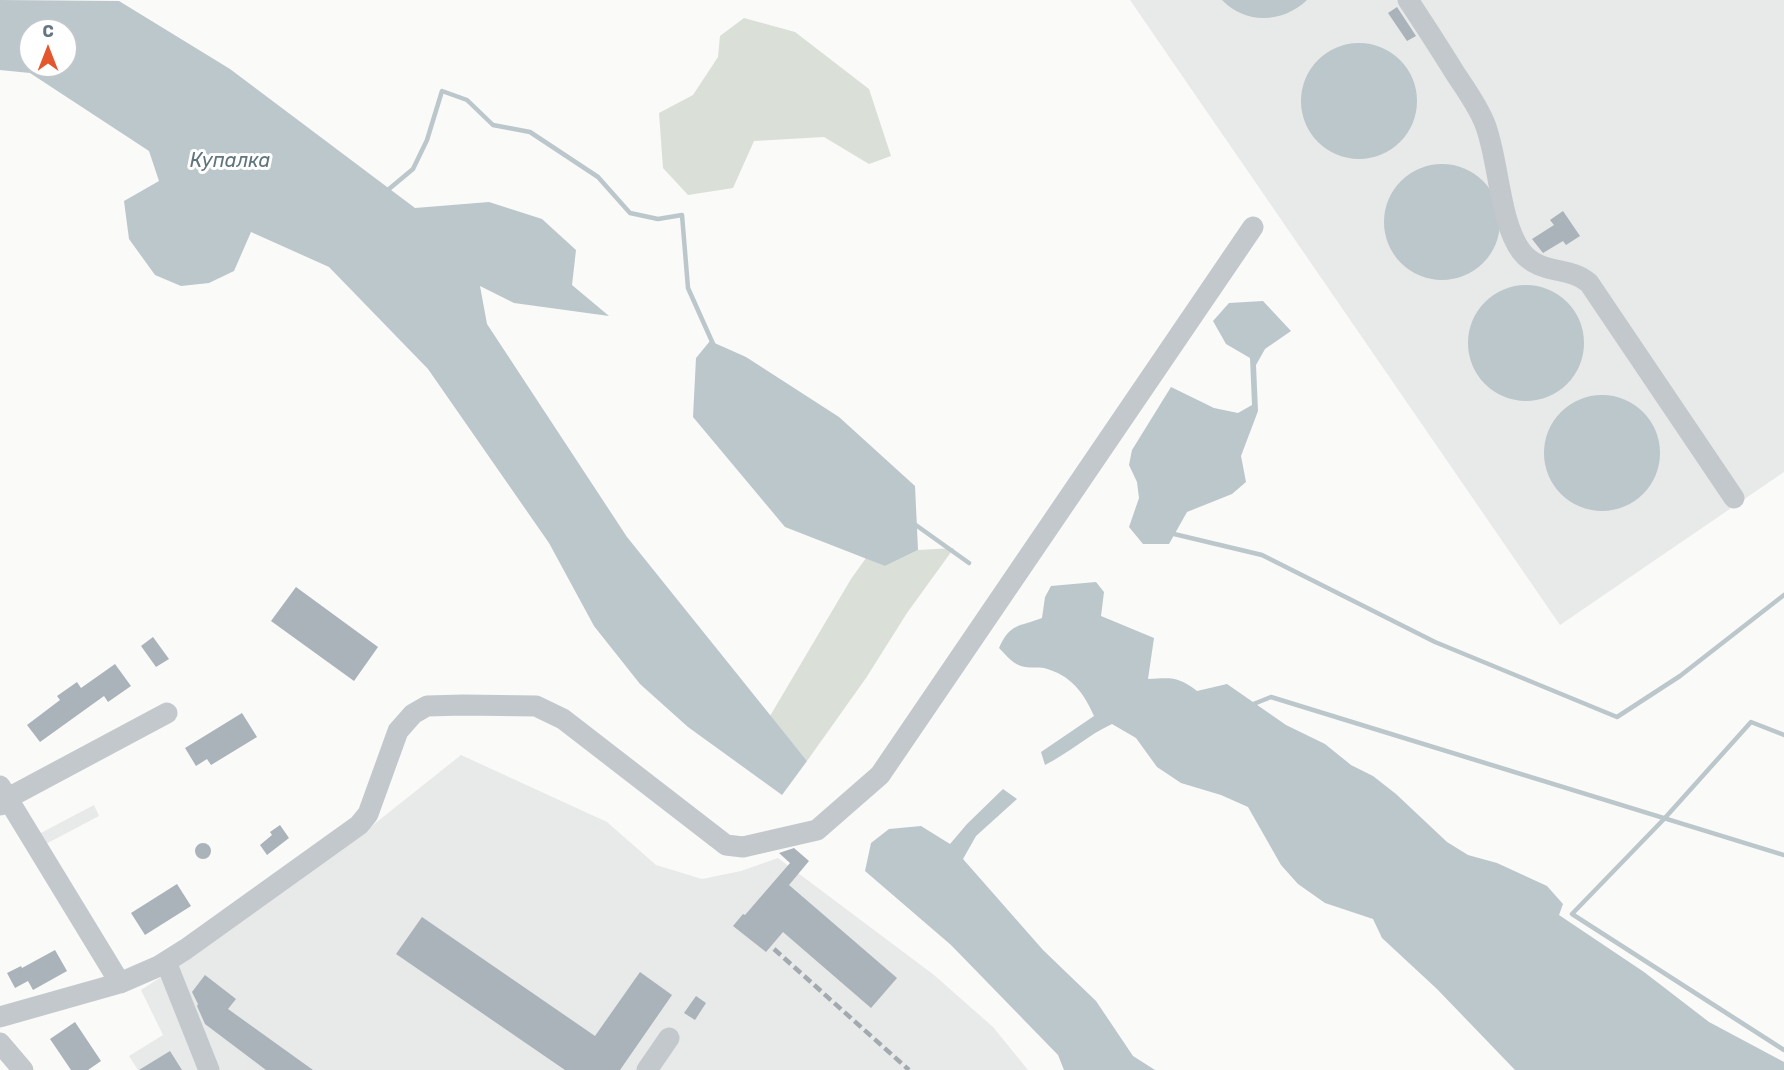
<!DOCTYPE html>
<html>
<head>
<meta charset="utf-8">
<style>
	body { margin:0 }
	#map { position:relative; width:1784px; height:1070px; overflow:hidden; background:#fafaf8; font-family:Rubik,sans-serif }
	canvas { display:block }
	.north { position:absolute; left:18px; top:18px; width:60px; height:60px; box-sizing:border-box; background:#fff; border:2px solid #c1c8cd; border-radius:50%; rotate:0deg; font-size:16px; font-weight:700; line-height:24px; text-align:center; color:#657683 }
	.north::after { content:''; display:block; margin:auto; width:21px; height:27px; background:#e4572e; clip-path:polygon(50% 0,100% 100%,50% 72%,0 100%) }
</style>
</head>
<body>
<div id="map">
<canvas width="1784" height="1070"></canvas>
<div class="north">С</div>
</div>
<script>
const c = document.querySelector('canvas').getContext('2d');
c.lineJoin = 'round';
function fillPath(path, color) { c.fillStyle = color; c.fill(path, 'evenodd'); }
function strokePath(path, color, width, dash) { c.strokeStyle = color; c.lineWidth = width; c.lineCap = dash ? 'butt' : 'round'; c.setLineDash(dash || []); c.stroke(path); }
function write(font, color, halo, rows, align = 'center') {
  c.font = font + ' Rubik,sans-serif'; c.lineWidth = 6; c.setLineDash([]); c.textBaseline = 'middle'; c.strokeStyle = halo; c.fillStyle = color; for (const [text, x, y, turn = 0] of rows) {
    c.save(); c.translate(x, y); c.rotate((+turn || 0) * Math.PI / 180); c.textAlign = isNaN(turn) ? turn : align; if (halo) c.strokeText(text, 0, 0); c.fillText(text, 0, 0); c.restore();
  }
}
const built = new Path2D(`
	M1130 0H1784V472L1560 625Z
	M461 755 607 822 656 865 702 879 741 871 778 858 934 975 993 1027 1028 1070H138L129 1056 163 1035 141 990 189 959 368 829Z
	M94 805 99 816 42 846 37 835Z`);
const green = new Path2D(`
	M744 18 795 32 869 89 891 156 869 164 824 137 754 141 733 188 688 195 663 168 659 113 693 95 718 57 720 36Z
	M954 548 907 613 866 678 807 761 770 716 851 579 866 558 885 566 918 550Z`);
const water = new Path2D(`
	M0 0 119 1 230 69 415 208 489 202 542 219 576 250 572 285 609 316 514 303 480 286 487 324 627 537 807 761 782 795 688 727 640 684 594 626 549 543 428 369 329 267 251 232 234 271 209 283 181 286 155 275 129 239 124 201 159 181 149 151 30 73 0 70ZM30 30H66V66H30Z
	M1222 0H1307C1283 23 1246 25 1222 0Z
	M1301 101a58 58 0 1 1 116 0a58 58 0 1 1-116 0Z
	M1384 222a58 58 0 1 1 116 0a58 58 0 1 1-116 0Z
	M1468 343a58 58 0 1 1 116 0a58 58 0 1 1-116 0Z
	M1263 301 1291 331 1265 349 1256 365 1258 411 1241 456 1246 482 1232 494 1187 512 1169 544H1143L1129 527 1139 498 1137 482 1129 465 1132 450 1171 387 1214 408 1238 413 1252 405 1250 358 1226 344 1213 321 1229 303Z
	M710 341 746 357 839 417 915 486 918 550 885 566 785 527 693 417 696 358Z
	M1544 453a58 58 0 1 1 116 0a58 58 0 1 1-116 0Z
	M1096 582 1104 592 1101 616 1154 638 1148 679C1172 678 1177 676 1197 691L1227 684 1286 725 1325 744 1351 765 1373 776 1396 794 1447 842 1468 855 1497 863 1547 886 1563 904 1559 915 1644 972 1709 1022 1784 1062V1070H1515L1437 989 1382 938 1373 919 1325 903 1298 884 1281 865 1248 807 1221 795 1181 783 1157 767 1136 738 1112 724C1088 735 1069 753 1045 765L1041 752 1094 716C1084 693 1071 675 1044 668 1038 667 1032 668 1025 667 1013 665 1007 656 999 648 1010 623 1019 627 1042 618L1045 597 1051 586Z
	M1003 789 1017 799 976 836 963 859 1043 950 1096 1001 1133 1056 1155 1070H1064L1058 1055 951 945 865 871 871 843 889 829 921 826 950 844 967 824Z`);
const stream = new Path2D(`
	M389 189 413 169 427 140 442 91 467 100 493 125 530 132 598 177 630 213 658 219 682 215 688 288 714 346
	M913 523 969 563
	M1174 534 1262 555 1435 642 1617 717 1680 676 1784 595
	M1251 705 1271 697 1784 855
	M1784 735 1751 722 1664 819 1572 914 1784 1050`);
const building = new Path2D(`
	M1397 7 1416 36 1407 41 1388 13Z
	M1563 211 1580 236 1566 245 1563 241 1543 253 1532 239 1554 225 1550 220Z
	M296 587 378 647 354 681 271 621Z
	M153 637 169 659 156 667 141 646Z
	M115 664 131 686 108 702 104 696 40 742 27 725 60 700 57 696 77 682 81 688Z
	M242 713 257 737 211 765 207 759 196 766 185 748Z
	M280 825 289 838 267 855 260 845 272 835 270 832Z
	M195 851a8 8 0 1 1 16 0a8 8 0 1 1-16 0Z
	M794 848 809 861 789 885 897 978 871 1008 783 932 766 952 733 926 743 914 745 915 790 863 779 853Z
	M177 884 191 906 145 935 131 913Z
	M422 917 595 1036 640 972 672 995 620 1070H565L396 954Z
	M55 950 67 971 33 990 28 981 15 988 7 973 21 966 22 968Z
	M205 975 236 999 228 1009 313 1070H266L205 1024 197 1006 198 1004 192 992Z
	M696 996 706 1003 695 1020 684 1013Z
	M75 1022 101 1061 88 1070H71L50 1039Z
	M170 1051 182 1070H139Z`);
const minor = new Path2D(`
	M1408 0C1424 24 1440 49 1455 73 1466 90 1478 106 1485 124 1499 160 1499 221 1521 251 1540 276 1569 265 1589 283L1734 498
	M0 786 120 983
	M0 805 8 798 167 713
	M166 962 209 1070
	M0 1017 120 983 159 966 186 949 359 825 368 814 398 731 413 714 427 706 463 705 536 706 563 719 726 845 743 847 817 830 880 775 1253 227
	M0 1043 23 1070
	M647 1070 669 1038`);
const rail = new Path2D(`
	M774 949 909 1070`);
const waterNames = [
	["Купалка",230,161]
];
fillPath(built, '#e8e9e9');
fillPath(green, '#dadfd7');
fillPath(water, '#bbc7cb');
strokePath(stream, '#bbc7cb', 4.5);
fillPath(building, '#aab3b9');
strokePath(minor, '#c3c8cc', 21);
strokePath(rail, '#a2aab0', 4.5, [9, 4.5]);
write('italic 20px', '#60757c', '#fff', waterNames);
</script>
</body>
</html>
